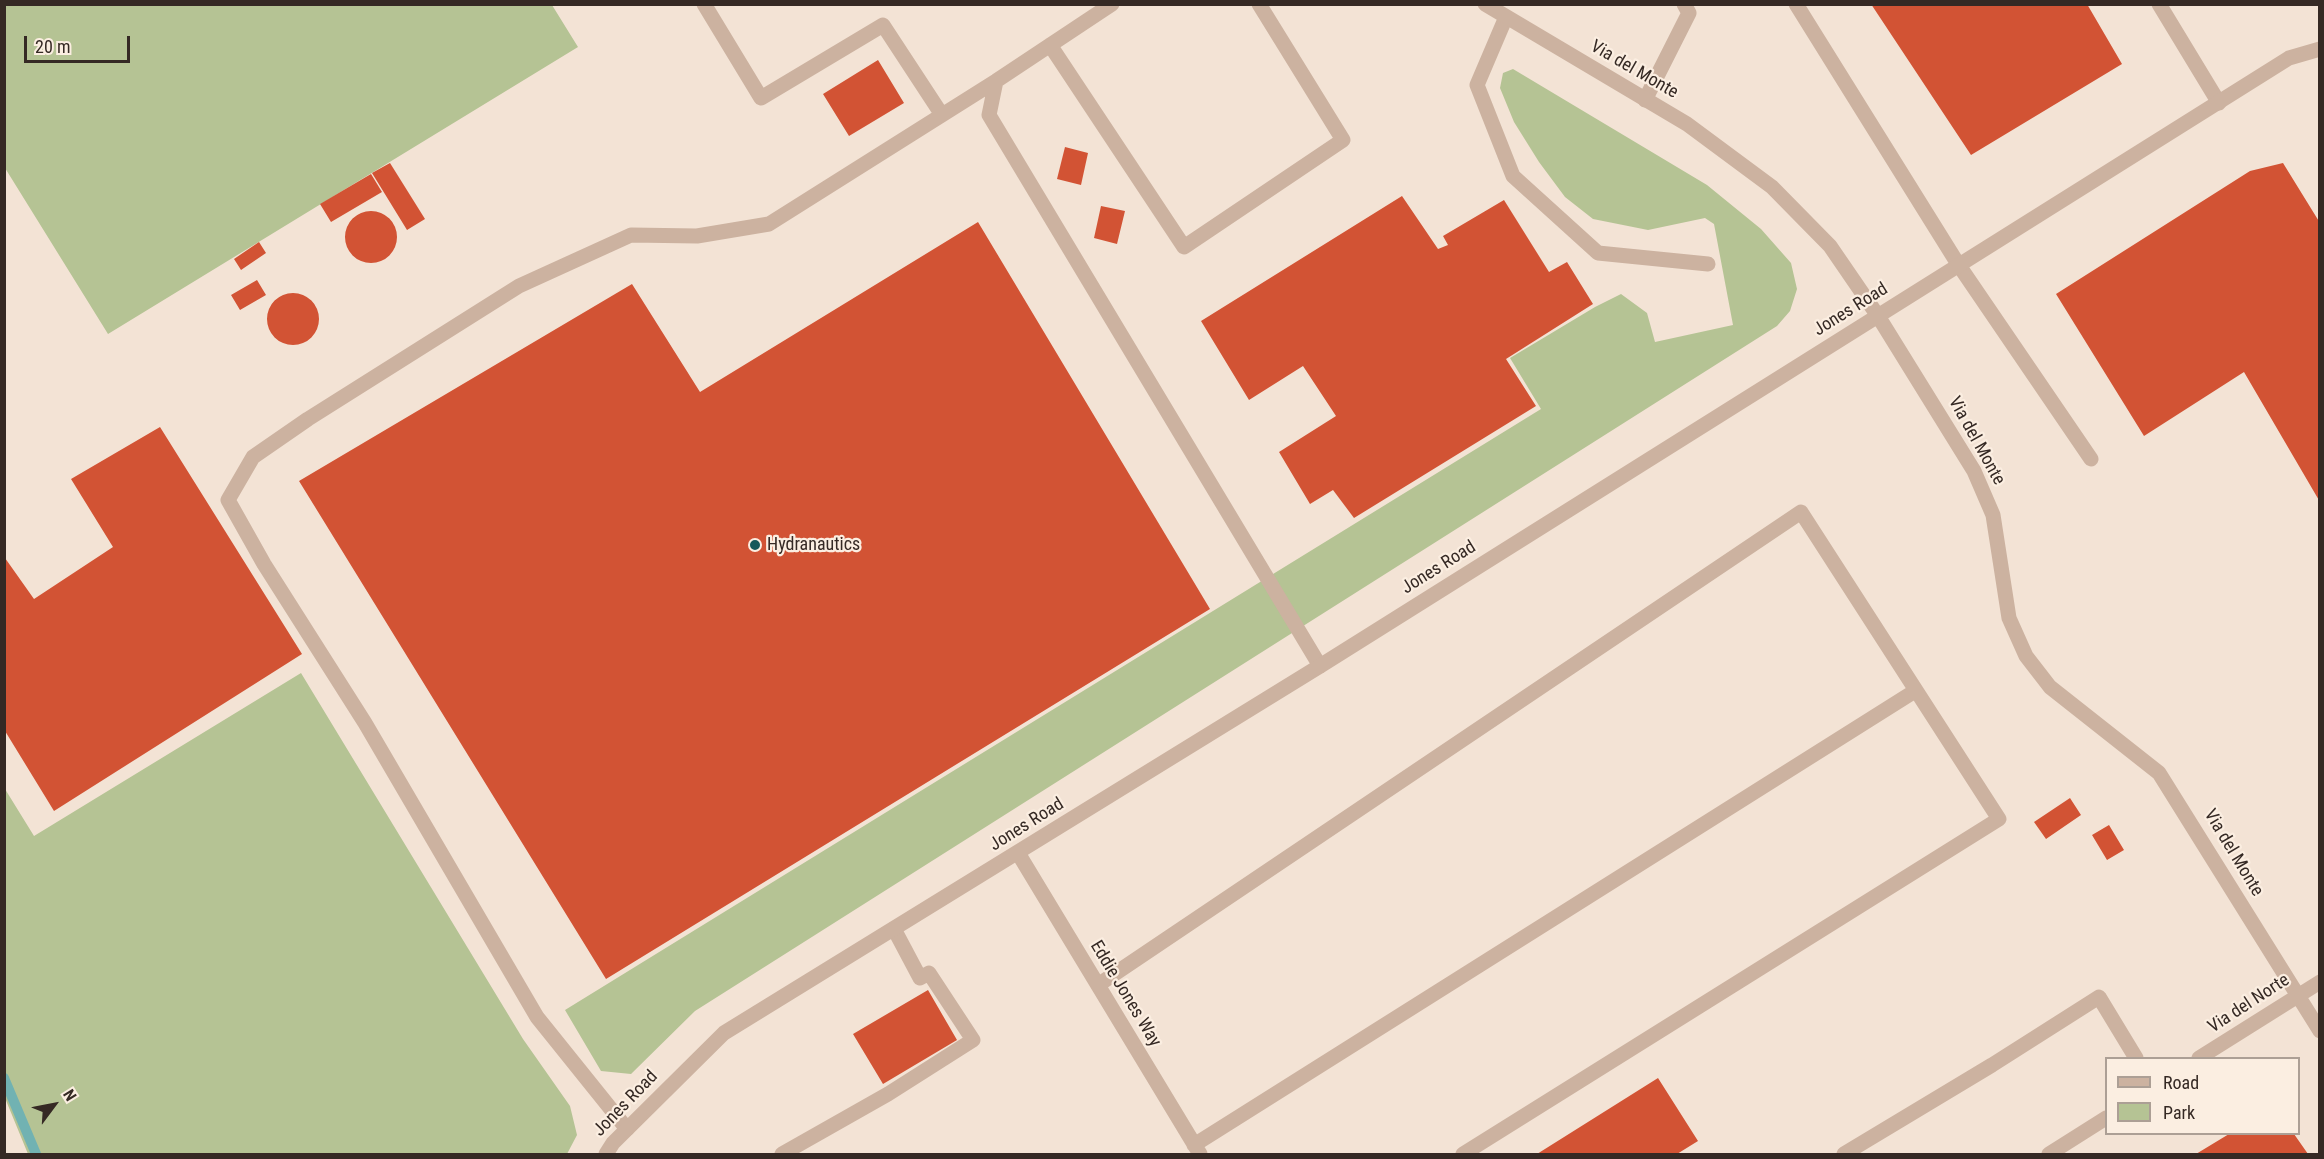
<!DOCTYPE html>
<html>
<head>
<meta charset="utf-8">
<style>
	body { margin:0 }
	#map { position:relative; width:2324px; height:1159px; overflow:hidden; background:#f3e3d5; font-family:"Roboto Condensed",sans-serif }
	canvas { display:block }
	.frame { position:absolute; inset:0; border:6px solid #352924; pointer-events:none }
	.legend { position:absolute; left:2105px; top:1057px; width:195px; height:78px; box-sizing:border-box; background:#fbeee1; border:2px solid #ac9f95; margin:0; padding:8px 10px; list-style:none; font-size:18px; color:#352924 }
	.legend li { display:flex; align-items:center; gap:12px; height:30px }
	.legend b { width:30px; border:2px solid #ac9f95 }
	.north { position:absolute; left:24px; top:1075px; width:60px; height:60px; -webkit-text-stroke:4px #fbeee1; paint-order:stroke; rotate:58deg; font-size:16px; font-weight:700; line-height:24px; text-align:center; color:#352924 }
	.north::after { content:''; display:block; margin:auto; width:21px; height:27px; background:#352924; clip-path:polygon(50% 0,100% 100%,50% 72%,0 100%) }
	.scale { position:absolute; left:24px; top:36px; width:106px; height:27px; box-sizing:border-box; border:3px solid #352924; border-top:0; padding-left:8px; font-size:18px; line-height:21px; white-space:nowrap; color:#352924; -webkit-text-stroke:4px #fbeee1; paint-order:stroke }
</style>
</head>
<body>
<div id="map">
<canvas width="2324" height="1159"></canvas>
<div class="frame"></div>
<ul class="legend">
<li><b style="height:8px;background:#ccb2a0"></b>Road</li>
<li><b style="height:16px;background:#b5c394"></b>Park</li>
</ul>
<div class="north">N</div>
<div class="scale">20 m</div>
</div>
<script>
const c = document.querySelector('canvas').getContext('2d');
c.lineJoin = 'round';
function fillPath(path, color) { c.fillStyle = color; c.fill(path, 'evenodd'); }
function strokePath(path, color, width, dash) { c.strokeStyle = color; c.lineWidth = width; c.lineCap = dash ? 'butt' : 'round'; c.setLineDash(dash || []); c.stroke(path); }
function write(font, color, halo, rows, align = 'center') {
  c.font = font + ' "Roboto Condensed",sans-serif'; c.lineWidth = 4.5; c.setLineDash([]); c.textBaseline = 'middle'; c.strokeStyle = halo; c.fillStyle = color; for (const [text, x, y, turn = 0] of rows) {
    c.save(); c.translate(x, y); c.rotate((+turn || 0) * Math.PI / 180); c.textAlign = isNaN(turn) ? turn : align; if (halo) c.strokeText(text, 0, 0); c.fillText(text, 0, 0); c.restore();
  }
}
const green = new Path2D(`
	M5 5H552L578 47 108 334 5 168Z
	M1513 69 1707 185 1761 229 1791 263 1797 289 1790 311 1777 326 695 1011 631 1074 601 1071 565 1010 1541 409 1510 358 1595 307 1621 294 1647 313 1655 342 1733 325 1714 224 1705 218 1648 230 1593 219 1565 197 1539 162 1514 122 1500 88 1503 73Z
	M301 673 523 1039 570 1106 577 1135 567 1154H28L5 1098V789L34 836Z`);
const stream = new Path2D(`
	M4 1078 36 1154`);
const building = new Path2D(`
	M1871 4H2087L2122 64 1971 155Z
	M878 60 904 103 849 136 823 94Z
	M1065 147 1088 153 1081 185 1057 179Z
	M390 163 425 219 407 230 372 173Z
	M2283 163 2320 223V502L2244 372 2144 436 2056 294 2250 171Z
	M371 174 382 192 331 222 320 204Z
	M1402 196 1438 249 1448 245 1443 236 1504 200 1549 272 1567 262 1593 304 1506 359 1536 406 1354 518 1333 490 1310 504 1279 452 1336 416 1303 366 1249 400 1201 321Z
	M1101 206 1125 211 1117 244 1094 238Z
	M345 237a26 26 0 1 1 52 0a26 26 0 1 1-52 0Z
	M978 222 1210 609 606 979 299 481 632 284 700 392Z
	M259 242 266 253 241 270 234 259Z
	M257 280 266 295 240 310 231 295Z
	M267 319a26 26 0 1 1 52 0a26 26 0 1 1-52 0Z
	M160 427 302 654 54 811 5 731V558L34 599 113 547 71 479Z
	M2070 798 2081 815 2046 839 2034 822Z
	M2109 825 2124 850 2107 860 2092 835Z
	M928 990 957 1040 883 1084 853 1034Z
	M1658 1078 1698 1141 1677 1154H1537Z
	M2229 1134H2294L2308 1154H2196Z`);
const service = new Path2D(`
	M704 4 761 98 883 25 942 115
	M1796 4 1958 264 2091 459
	M2159 4 2219 103
	M1506 17 1477 85 1513 176 1598 253 1708 264
	M1050 45 1184 247 1343 140 1259 4
	M996 81 989 115 1320 666
	M1645 100 1689 13 1684 4
	M1018 853 1200 1154
	M1098 985 1801 512 1999 819 1463 1154
	M627 1129 537 1017 365 723 264 564 228 500 253 457 308 419 519 286 631 235 697 236 769 224 996 81 1112 4
	M1194 1145 1915 691
	M782 1154 888 1094 973 1040 929 973 920 978 894 929
	M1844 1154 1992 1065 2099 997 2136 1058`);
const minor = new Path2D(`
	M1485 4 1687 124 1772 187 1830 246 1878 316 1974 471 1993 515 2009 618 2026 656 2050 687 2159 773 2320 1031
	M2199 1058 2320 982
	M606 1154 613 1143 724 1033 1320 666 2289 58 2320 49
	M2049 1154 2106 1118`);
const markers = [
	[755,545,6,"#16585a"]
];
const streetNames = [
	["Via del Monte",1634,70,30],
	["Jones Road",1851,310,-32],
	["Via del Monte",1976,441,61],
	["Jones Road",1439,568,-32],
	["Jones Road",1027,825,-32],
	["Via del Monte",2233,853,59],
	["Eddie Jones Way",1125,994,59],
	["Via del Norte",2249,1004,-33],
	["Jones Road",626,1104,-46]
];
const poiNames = [
	["Hydranautics",767,545]
];
fillPath(green, '#b5c394');
strokePath(stream, '#71b2b2', 10);
fillPath(building, '#d25334');
strokePath(service, '#ccb2a0', 15);
strokePath(minor, '#ccb2a0', 15);
for (const [x, y, r, color] of markers) { const dot = new Path2D(); dot.arc(x, y, r, 0, 2 * Math.PI); c.fillStyle = color; c.fill(dot); strokePath(dot, '#fbeee1', 2); }
write('18px', '#352924', '#fbeee1', streetNames);
write('18px', '#352924', '#fbeee1', poiNames, 'left');
</script>
</body>
</html>
